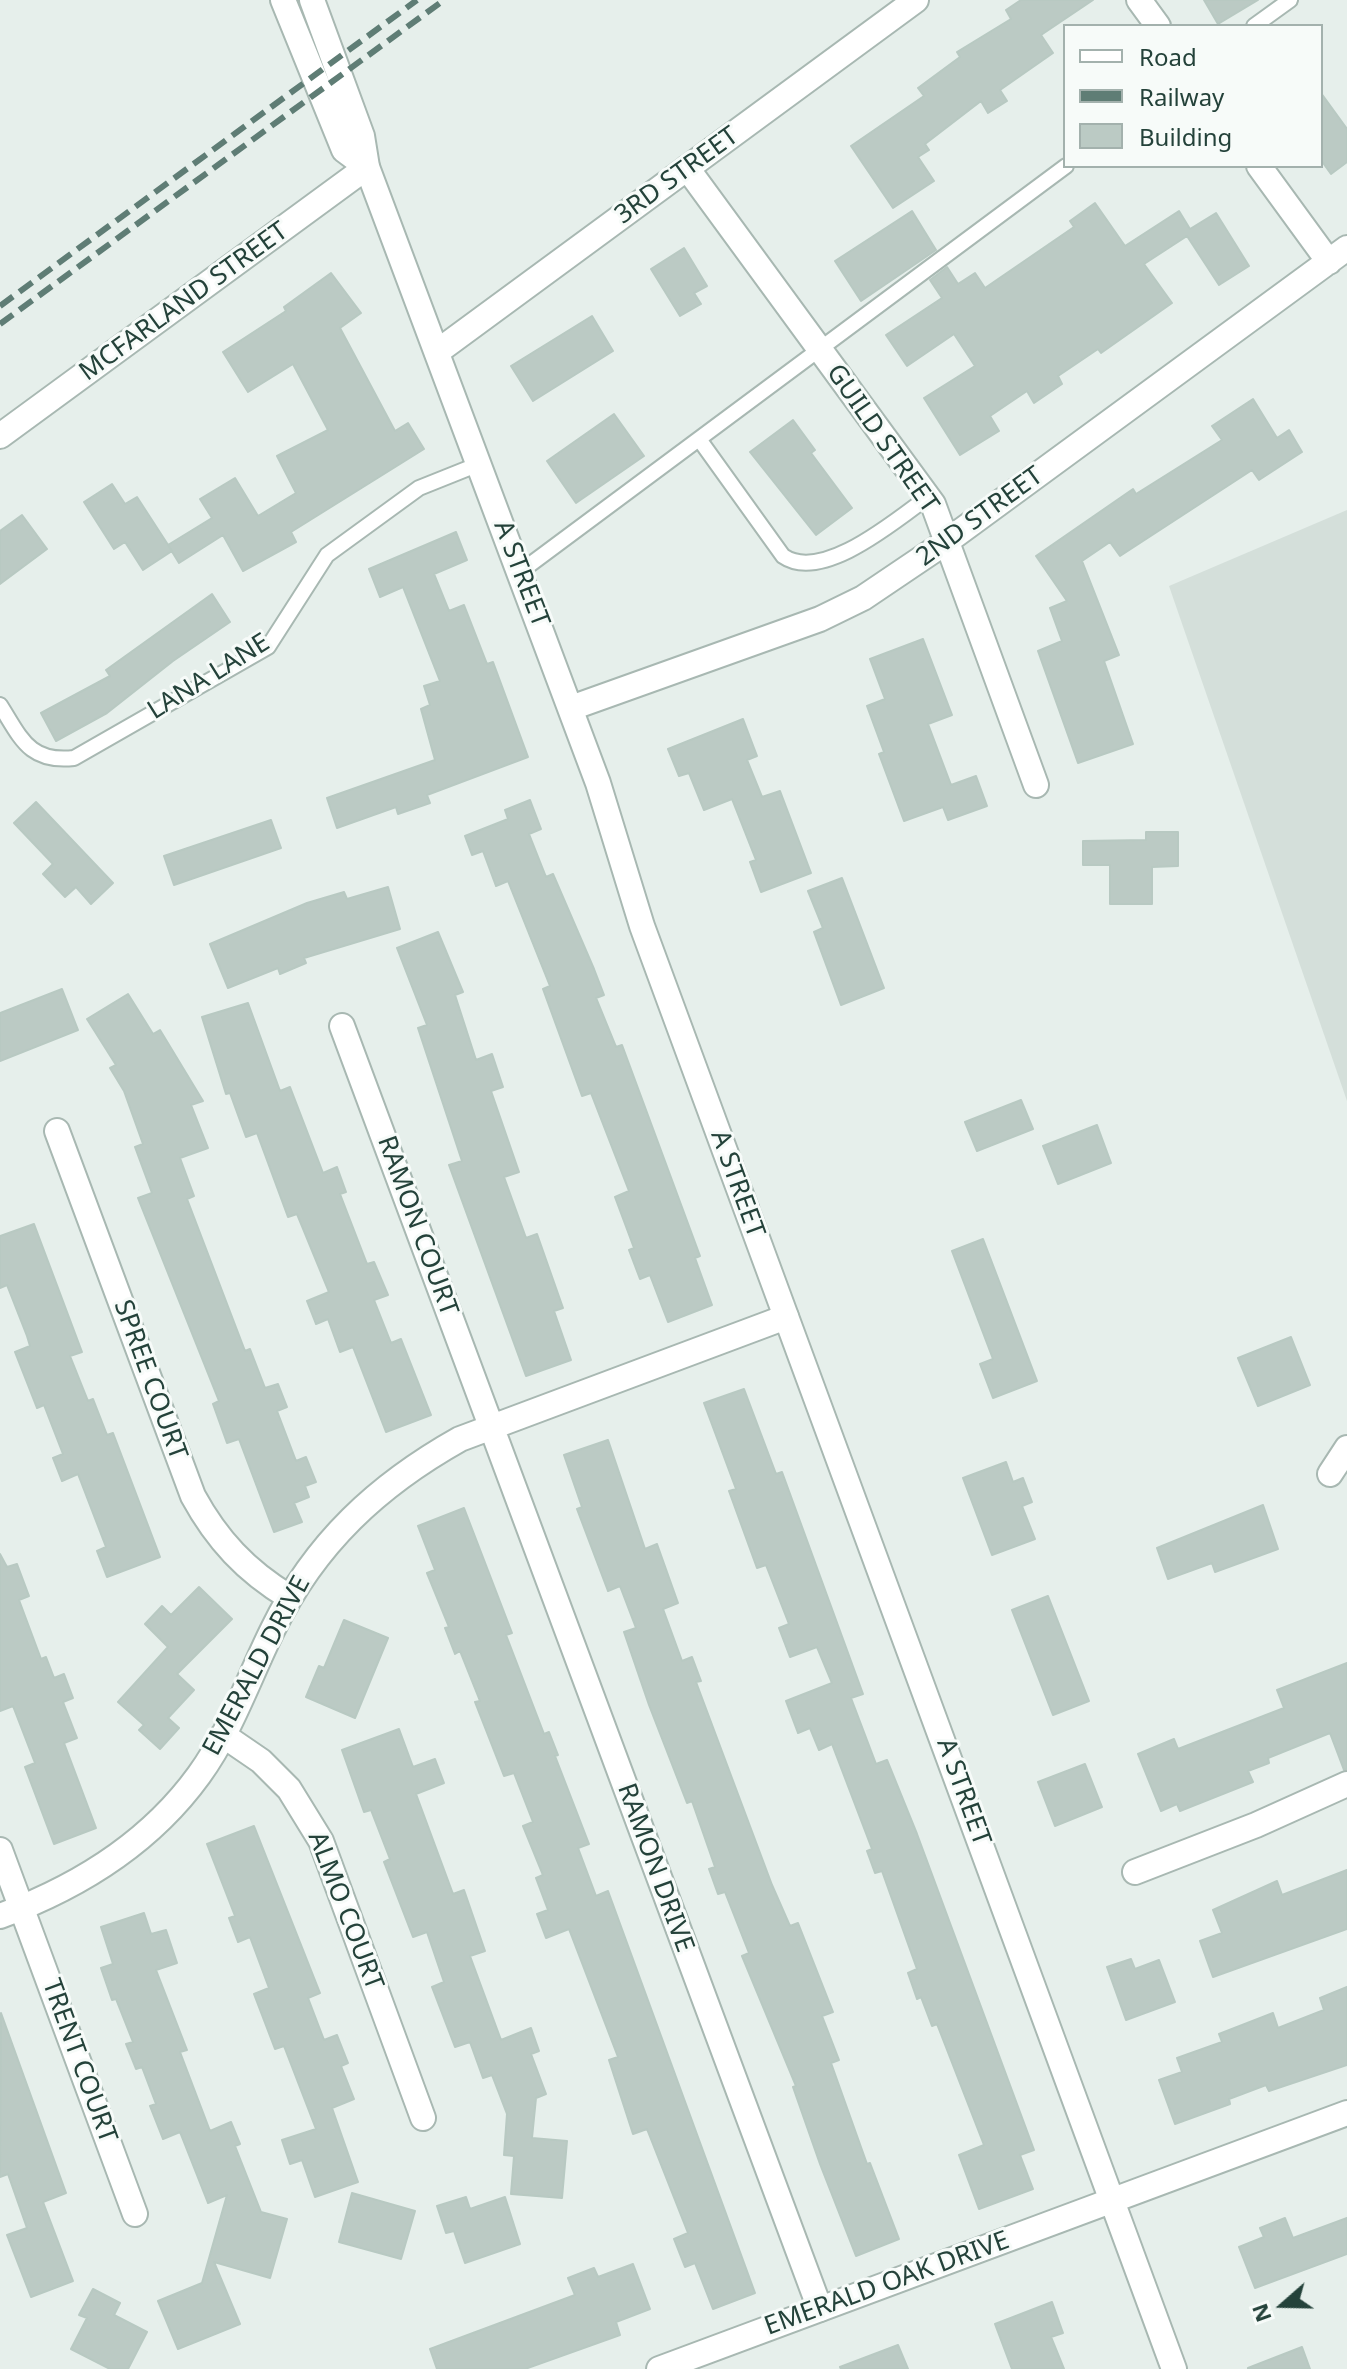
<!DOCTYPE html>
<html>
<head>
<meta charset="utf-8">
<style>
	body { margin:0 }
	#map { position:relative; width:1347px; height:2369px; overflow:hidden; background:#e6efeb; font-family:"Noto Sans",sans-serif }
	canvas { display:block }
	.legend { position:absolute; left:1063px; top:24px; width:260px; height:144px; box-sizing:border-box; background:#f7fbf9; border:2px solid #a3b1ad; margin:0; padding:10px 14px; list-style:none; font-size:24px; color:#24423a }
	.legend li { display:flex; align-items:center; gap:16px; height:40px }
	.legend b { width:40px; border:2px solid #a3b1ad }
	.north { position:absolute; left:1243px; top:2265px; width:80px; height:80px; -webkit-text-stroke:6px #f7fbf9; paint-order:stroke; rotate:250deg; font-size:22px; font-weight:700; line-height:32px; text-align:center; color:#24423a }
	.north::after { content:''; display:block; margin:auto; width:28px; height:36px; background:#24423a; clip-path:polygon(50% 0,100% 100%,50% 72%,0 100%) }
</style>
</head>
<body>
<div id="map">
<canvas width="1347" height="2369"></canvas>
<ul class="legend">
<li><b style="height:10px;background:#fff"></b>Road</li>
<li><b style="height:10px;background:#5f7d75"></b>Railway</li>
<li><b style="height:22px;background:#bbcac4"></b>Building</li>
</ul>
<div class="north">N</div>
</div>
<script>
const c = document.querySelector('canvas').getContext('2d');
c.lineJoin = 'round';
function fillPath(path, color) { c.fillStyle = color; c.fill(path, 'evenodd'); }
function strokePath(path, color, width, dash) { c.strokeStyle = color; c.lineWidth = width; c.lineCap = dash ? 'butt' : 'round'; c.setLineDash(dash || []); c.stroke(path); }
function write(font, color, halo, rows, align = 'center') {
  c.font = font + ' "Noto Sans",sans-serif'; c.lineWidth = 6; c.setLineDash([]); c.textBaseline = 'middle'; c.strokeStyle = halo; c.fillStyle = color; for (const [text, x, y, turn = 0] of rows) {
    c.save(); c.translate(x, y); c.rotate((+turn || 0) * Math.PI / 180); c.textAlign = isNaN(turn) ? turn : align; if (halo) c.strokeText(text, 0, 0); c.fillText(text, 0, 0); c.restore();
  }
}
const built = new Path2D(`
	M1347 510V1101L1169 586Z`);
const building = new Path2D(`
	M1021 0H1093L1041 35 1053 53 1000 90 1007 101 988 113 981 101 925 144 929 150 918 157 934 181 893 208 851 146 924 96 918 88 960 57 957 52 1011 19 1006 10Z
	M1204 0H1258L1218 24Z
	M1321 93 1347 129V162L1331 174 1321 160Z
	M1095 203 1125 246 1179 211 1190 229 1216 213 1249 266 1219 285 1187 236 1144 264 1172 303 1101 353 1098 349 1058 376 1062 384 1034 403 1027 391 990 416 999 431 960 455 924 398 975 366 954 334 907 366 886 335 942 298 930 280 947 267 958 284 975 273 985 288 1074 227 1070 221Z
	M912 211 936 250 861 301 835 261Z
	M684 248 707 286 694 293 701 304 680 316 651 269Z
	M331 273 361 313 340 328 395 431 408 423 424 449 291 532 296 542 243 571 223 535 179 563 168 545 212 518 200 499 235 478 258 516 296 493 277 456 328 430 293 364 248 392 223 352 286 311 284 307Z
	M592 316 613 351 533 401 511 366Z
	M1253 399 1277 438 1289 430 1302 452 1259 480 1252 470 1120 556 1110 542 1082 561 1119 655 1104 661 1133 744 1078 763 1038 651 1062 641 1050 608 1067 601 1036 556 1133 489 1136 494 1222 440 1212 426Z
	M614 414 644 456 576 503 547 461Z
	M793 420 815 450 811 453 852 508 816 535 750 452Z
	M112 484 125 504 137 497 172 551 143 570 125 542 114 549 84 502Z
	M22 515 47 549 0 584V531Z
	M456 532 467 560 434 574 449 611 464 605 487 664 493 662 528 757 427 795 430 803 398 814 396 807 337 828 327 798 435 760 421 709 430 705 424 686 440 681 403 587 380 597 369 569Z
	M212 594 230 622 173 661 107 713 56 741 41 713 110 676 106 670Z
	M923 639 952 715 928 724 951 785 976 776 987 806 948 820 943 807 904 821 879 754 884 752 867 706 885 699 870 659Z
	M743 719 757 756 747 760 762 797 780 791 811 873 761 892 750 862 756 860 732 799 704 810 689 773 679 776 668 749Z
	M530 800 541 829 529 834 546 877 553 874 594 969 604 995 596 998 616 1047 622 1045 700 1256 695 1258 712 1305 668 1322 650 1275 640 1279 629 1250 634 1248 615 1197 629 1191 591 1093 582 1096 543 989 550 986 508 881 496 886 483 851 472 855 465 836 508 819 505 810Z
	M36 802 113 883 91 904 76 887 65 897 43 874 53 864 14 823Z
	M271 820 281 848 174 885 164 856Z
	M1146 832H1178V866L1152 867V904H1110V865H1083V841L1146 840Z
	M842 878 884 988 841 1005 814 932 823 928 808 891Z
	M388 887 400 929 304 958 306 963 280 974 278 968 228 988 210 944 307 903 344 892 347 899Z
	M438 932 463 992 455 995 476 1060 492 1054 503 1087 491 1091 519 1172 504 1177 526 1238 537 1234 563 1308 554 1311 571 1360 526 1376 449 1165 462 1161 418 1028 427 1025 397 948Z
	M62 989 78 1030 0 1061V1013Z
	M128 994 153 1034 160 1030 203 1101 191 1105 208 1148 180 1158 194 1196 187 1199 245 1351 250 1349 265 1388 278 1384 287 1407 277 1411 296 1461 306 1457 316 1482 305 1486 309 1497 294 1503 302 1522 274 1532 239 1439 227 1443 213 1404 219 1401 138 1198 152 1193 135 1147 143 1144 124 1091 110 1068 116 1065 87 1019Z
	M248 1003 280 1091 290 1087 323 1173 337 1167 346 1192 340 1194 367 1264 374 1262 388 1295 374 1300 391 1343 401 1339 431 1415 386 1432 353 1347 340 1352 328 1319 316 1324 307 1301 329 1292 297 1214 288 1217 257 1133 246 1137 230 1093 226 1094 202 1017Z
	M1021 1100 1033 1129 977 1151 965 1122Z
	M1097 1125 1111 1163 1058 1184 1043 1146Z
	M34 1224 82 1352 70 1356 88 1401 93 1399 107 1435 113 1433 160 1557 107 1577 97 1551 106 1547 78 1474 62 1481 53 1458 63 1454 44 1405 37 1408 15 1352 30 1346 27 1336 7 1285 0 1288V1236Z
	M983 1239 1037 1381 993 1398 980 1364 993 1359 952 1251Z
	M1291 1337 1310 1385 1258 1406 1238 1358Z
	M744 1389 776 1474 782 1472 863 1694 851 1698 876 1764 887 1760 917 1834 1034 2150 1020 2155 1033 2189 979 2209 959 2155 984 2145 937 2024 932 2026 921 1997 917 1999 908 1973 917 1969 882 1871 875 1873 867 1851 872 1849 832 1744 819 1750 810 1728 798 1733 786 1701 832 1683 817 1647 790 1657 779 1628 789 1624 766 1565 757 1568 729 1491 736 1489 704 1403Z
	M608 1440 645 1549 657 1544 678 1603 663 1609 682 1661 692 1657 701 1681 696 1682 772 1885 790 1926 798 1923 833 2012 822 2016 839 2060 831 2063 867 2164 870 2163 899 2239 856 2256 820 2164 793 2087 796 2086 742 1956 749 1953 725 1892 718 1894 709 1869 715 1867 692 1801 687 1803 649 1705 624 1632 636 1628 620 1586 608 1591 577 1509 582 1507 564 1455Z
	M1006 1462 1013 1482 1023 1478 1032 1502 1022 1506 1035 1539 992 1555 963 1478Z
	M1263 1505 1278 1549 1215 1572 1212 1563 1168 1579 1157 1548Z
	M464 1508 512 1633 506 1635 544 1734 549 1732 558 1755 555 1756 589 1844 578 1848 596 1896 608 1891 755 2293 713 2309 695 2263 685 2267 674 2239 688 2233 647 2129 633 2134 609 2060 618 2057 569 1929 546 1938 537 1914 548 1910 536 1878 543 1875 523 1826 533 1822 514 1773 504 1776 475 1702 480 1701 460 1651 455 1654 445 1628 449 1627 427 1573 435 1570 418 1526Z
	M0 1554 7 1567 17 1564 29 1596 19 1600 41 1659 46 1657 54 1678 64 1674 73 1698 63 1702 77 1738 64 1743 96 1828 54 1844 25 1767 35 1763 13 1706 0 1711Z
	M199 1587 232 1619 177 1674 194 1690 168 1718 179 1728 160 1749 139 1730 144 1725 118 1702 168 1647 145 1624 162 1606 171 1615Z
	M1048 1596 1089 1701 1053 1715 1012 1610Z
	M344 1620 388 1638 355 1718 306 1697 319 1666 324 1668Z
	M1347 1663V1769L1344 1770 1330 1733 1268 1758 1269 1763 1248 1771 1253 1782 1180 1811 1177 1804 1161 1811 1138 1754 1174 1739 1178 1749 1284 1708 1277 1690Z
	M399 1729 413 1767 435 1759 444 1783 416 1794 453 1894 464 1890 485 1951 470 1956 501 2040 531 2028 539 2051 531 2054 546 2094 536 2098 532 2138 567 2141 562 2198 511 2194 514 2156 504 2155 507 2114 492 2075 483 2078 470 2042 455 2047 432 1987 444 1982 427 1932 413 1937 384 1862 390 1859 371 1810 364 1812 342 1750Z
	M1085 1764 1102 1807 1055 1826 1038 1782Z
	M254 1826 320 1993 308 1998 324 2040 337 2035 348 2063 341 2066 354 2099 332 2108 358 2182 315 2197 302 2160 290 2164 282 2140 316 2129 284 2046 275 2049 254 1994 269 1988 250 1937 238 1942 229 1918 235 1916 207 1844Z
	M1347 1870V1929L1213 1977 1200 1941 1222 1933 1213 1910 1277 1881 1282 1895Z
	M144 1913 151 1934 166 1930 177 1963 156 1970 187 2050 180 2052 210 2131 231 2122 240 2144 235 2146 261 2212 287 2219 270 2278 214 2262 240 2324 178 2349 158 2301 202 2283 227 2195 208 2203 180 2132 163 2139 150 2106 156 2104 142 2067 136 2069 126 2044 133 2042 116 1999 112 2000 101 1968 113 1964 101 1927Z
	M1131 1959 1135 1969 1159 1960 1175 2002 1126 2020 1107 1967Z
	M1347 1987V2065L1269 2091 1266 2085 1229 2099 1230 2104 1175 2124 1159 2080 1182 2072 1177 2058 1222 2042 1219 2034 1273 2013 1278 2028 1324 2010 1320 1998Z
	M1 2013 66 2193 43 2202 73 2281 31 2297 7 2235 27 2228 8 2174 0 2177Z
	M352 2193 415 2211 401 2259 339 2242Z
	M466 2197 470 2209 505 2197 520 2244 465 2263 454 2231 446 2233 437 2206Z
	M1285 2218 1293 2238 1347 2218V2254L1255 2288 1239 2247 1264 2237 1260 2228Z
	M633 2264 650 2309 616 2322 620 2335 525 2369H437L430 2349 575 2295 568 2278 594 2268 598 2277Z
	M93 2289 120 2303 114 2315 147 2332 128 2369H110L71 2349 87 2318 79 2315Z
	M1052 2302 1063 2333 1051 2337 1064 2369H1012L995 2324Z
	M898 2345 908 2369H841L840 2367Z
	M1302 2347 1310 2369H1248V2368Z`);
const service = new Path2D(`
	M1254 26 1290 0
	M699 439 783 556C822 583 895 521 928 497
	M520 572 1066 166
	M0 705C21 738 29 763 74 758L268 647 327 555 419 488 479 464`);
const minor = new Path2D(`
	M1139 0 1158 26
	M1259 166 1329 262
	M687 168 933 504 1036 785
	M437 352 916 0
	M0 436 367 167
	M571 708 820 619 863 598 946 542 1347 248
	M342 1026 820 2309
	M57 1131 193 1496C217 1540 246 1571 289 1597
	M1330 1474 1347 1448
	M223 1735 261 1761 289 1789 321 1841 423 2118
	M0 1850 135 2214
	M1135 1872 1256 1825 1347 1784
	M0 1916C79 1887 149 1844 199 1775 231 1731 249 1677 273 1629 315 1543 378 1485 460 1439L786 1317`);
const tertiary = new Path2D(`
	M283 0 344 150 367 167
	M312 0 362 136 367 167 598 783 642 926 1174 2369
	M659 2369 1347 2113`);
const rail = new Path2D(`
	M0 306 417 0
	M0 324 444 0`);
const streetNames = [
	["3RD STREET",677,176,-36],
	["MCFARLAND STREET",184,302,-36],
	["GUILD STREET",882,439,55],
	["2ND STREET",980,517,-36],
	["A STREET",521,574,69],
	["LANA LANE",209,677,-32],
	["A STREET",737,1184,70],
	["RAMON COURT",417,1226,70],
	["SPREE COURT",150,1380,70],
	["EMERALD DRIVE",257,1666,-62],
	["A STREET",963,1792,70],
	["RAMON DRIVE",655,1868,70],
	["ALMO COURT",345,1911,69],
	["TRENT COURT",79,2061,70],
	["EMERALD OAK DRIVE",887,2284,-20]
];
fillPath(built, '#d4dfda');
fillPath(building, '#bbcac4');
strokePath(building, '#b8c9c2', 2);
strokePath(service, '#a8b8b2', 18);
strokePath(minor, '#a8b8b2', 28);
strokePath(tertiary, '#a8b8b2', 28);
strokePath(service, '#fff', 14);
strokePath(minor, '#fff', 24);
strokePath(tertiary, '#fff', 24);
strokePath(rail, '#5f7d75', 6, [16, 8]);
write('26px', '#24423a', '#f7fbf9', streetNames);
</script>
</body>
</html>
